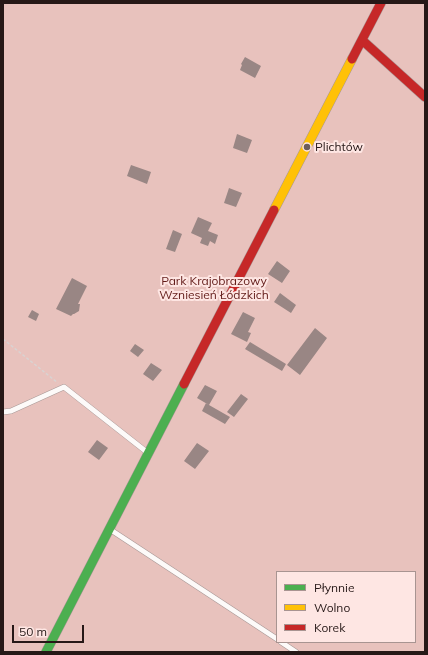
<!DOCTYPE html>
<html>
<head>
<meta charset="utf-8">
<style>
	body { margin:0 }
	#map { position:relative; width:428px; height:655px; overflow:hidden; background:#f2ddda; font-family:Mulish,sans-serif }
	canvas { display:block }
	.frame { position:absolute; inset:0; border:4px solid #261817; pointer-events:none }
	.legend { position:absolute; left:276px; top:571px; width:140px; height:72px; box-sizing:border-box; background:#fee6e3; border:1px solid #a89491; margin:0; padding:5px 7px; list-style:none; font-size:12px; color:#261817 }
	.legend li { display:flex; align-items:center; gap:8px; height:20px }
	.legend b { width:20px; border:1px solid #a89491 }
	.scale { position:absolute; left:12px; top:625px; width:72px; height:18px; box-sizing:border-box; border:2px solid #261817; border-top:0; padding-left:5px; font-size:12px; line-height:14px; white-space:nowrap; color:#261817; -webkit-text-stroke:3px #fee6e3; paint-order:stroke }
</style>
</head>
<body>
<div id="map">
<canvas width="428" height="655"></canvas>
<div class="frame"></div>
<ul class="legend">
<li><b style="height:5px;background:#4caf50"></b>Płynnie</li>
<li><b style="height:5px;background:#ffc107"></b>Wolno</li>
<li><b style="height:5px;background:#c62828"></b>Korek</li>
</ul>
<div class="scale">50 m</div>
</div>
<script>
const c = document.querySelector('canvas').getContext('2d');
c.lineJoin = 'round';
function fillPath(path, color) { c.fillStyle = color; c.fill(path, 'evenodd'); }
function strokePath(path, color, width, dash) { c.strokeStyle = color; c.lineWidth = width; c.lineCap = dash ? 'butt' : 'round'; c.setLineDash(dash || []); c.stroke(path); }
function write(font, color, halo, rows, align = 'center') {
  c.font = font + ' Mulish,sans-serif'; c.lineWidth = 4; c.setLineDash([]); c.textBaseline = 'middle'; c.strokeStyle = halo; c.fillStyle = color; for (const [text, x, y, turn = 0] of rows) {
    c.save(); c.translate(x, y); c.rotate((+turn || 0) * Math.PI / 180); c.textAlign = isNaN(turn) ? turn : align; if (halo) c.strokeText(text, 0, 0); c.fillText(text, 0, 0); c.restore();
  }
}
const green = new Path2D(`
	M3 3H425V652H3ZM277 572H415V642H277Z`);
const building = new Path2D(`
	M245 57 261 66 255 78 240 70 242 65 241 64Z
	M237 134 252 140 247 153 233 148Z
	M131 165 151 172 147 184 127 176Z
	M229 188 242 193 236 207 224 203Z
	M198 217 212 223 208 231 218 235 215 244 210 241 208 246 200 243 202 238 191 233Z
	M173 230 182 234 175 252 166 249Z
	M277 261 290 271 282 283 268 274Z
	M72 278 87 286 78 304H80L79 311 74 314H73L71 316 56 309Z
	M280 293 296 305 291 313 274 302Z
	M32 310 39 314 36 321 28 317Z
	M243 312 255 318 248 332 251 333 247 342 231 334Z
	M315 328 327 338 300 375 287 365Z
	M250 342 286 364 282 371 245 349Z
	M135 344 144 350 138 357 130 351Z
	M151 363 162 370 153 381 143 374Z
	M205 385 217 391 209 405 230 417 225 424 202 411 206 403 209 405 197 398Z
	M241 394 248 399 234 417 227 412Z
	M97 440 108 448 99 460 88 452Z
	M197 443 209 451 195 469 184 461Z`);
const path = new Path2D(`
	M3 339 58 383`);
const lane = new Path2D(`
	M3 412 11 411 64 387 148 453
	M111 530 277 639
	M281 642 296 652`);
const fast = new Path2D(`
	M46 652 184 384`);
const slow = new Path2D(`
	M274 210 352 59`);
const jam = new Path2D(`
	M362 40 425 97
	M352 59 381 3
	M184 384 274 210`);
const markers = [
	[307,147,4,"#6d5d5b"]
];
const poiNames = [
	["Plichtów",315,147]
];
const parkNames = [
	["Park Krajobrazowy",214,281],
	["Wzniesień Łódzkich",214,295]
];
fillPath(green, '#e8c2bd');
fillPath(building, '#998684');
strokePath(lane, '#a89896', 6);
strokePath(fast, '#a89896', 10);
strokePath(slow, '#a89896', 10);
strokePath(jam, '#a89896', 10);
strokePath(path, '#d9d3d2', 1.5, [3, 2]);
strokePath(lane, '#fdfaf9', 5);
strokePath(fast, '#4caf50', 9);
strokePath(slow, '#ffc107', 9);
strokePath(jam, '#c62828', 9);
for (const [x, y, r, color] of markers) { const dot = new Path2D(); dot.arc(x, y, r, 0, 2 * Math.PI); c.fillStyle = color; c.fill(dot); strokePath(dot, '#fee6e3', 1.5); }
write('12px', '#261817', '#fee6e3', poiNames, 'left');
write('12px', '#621b18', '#fee6e3', parkNames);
</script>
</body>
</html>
